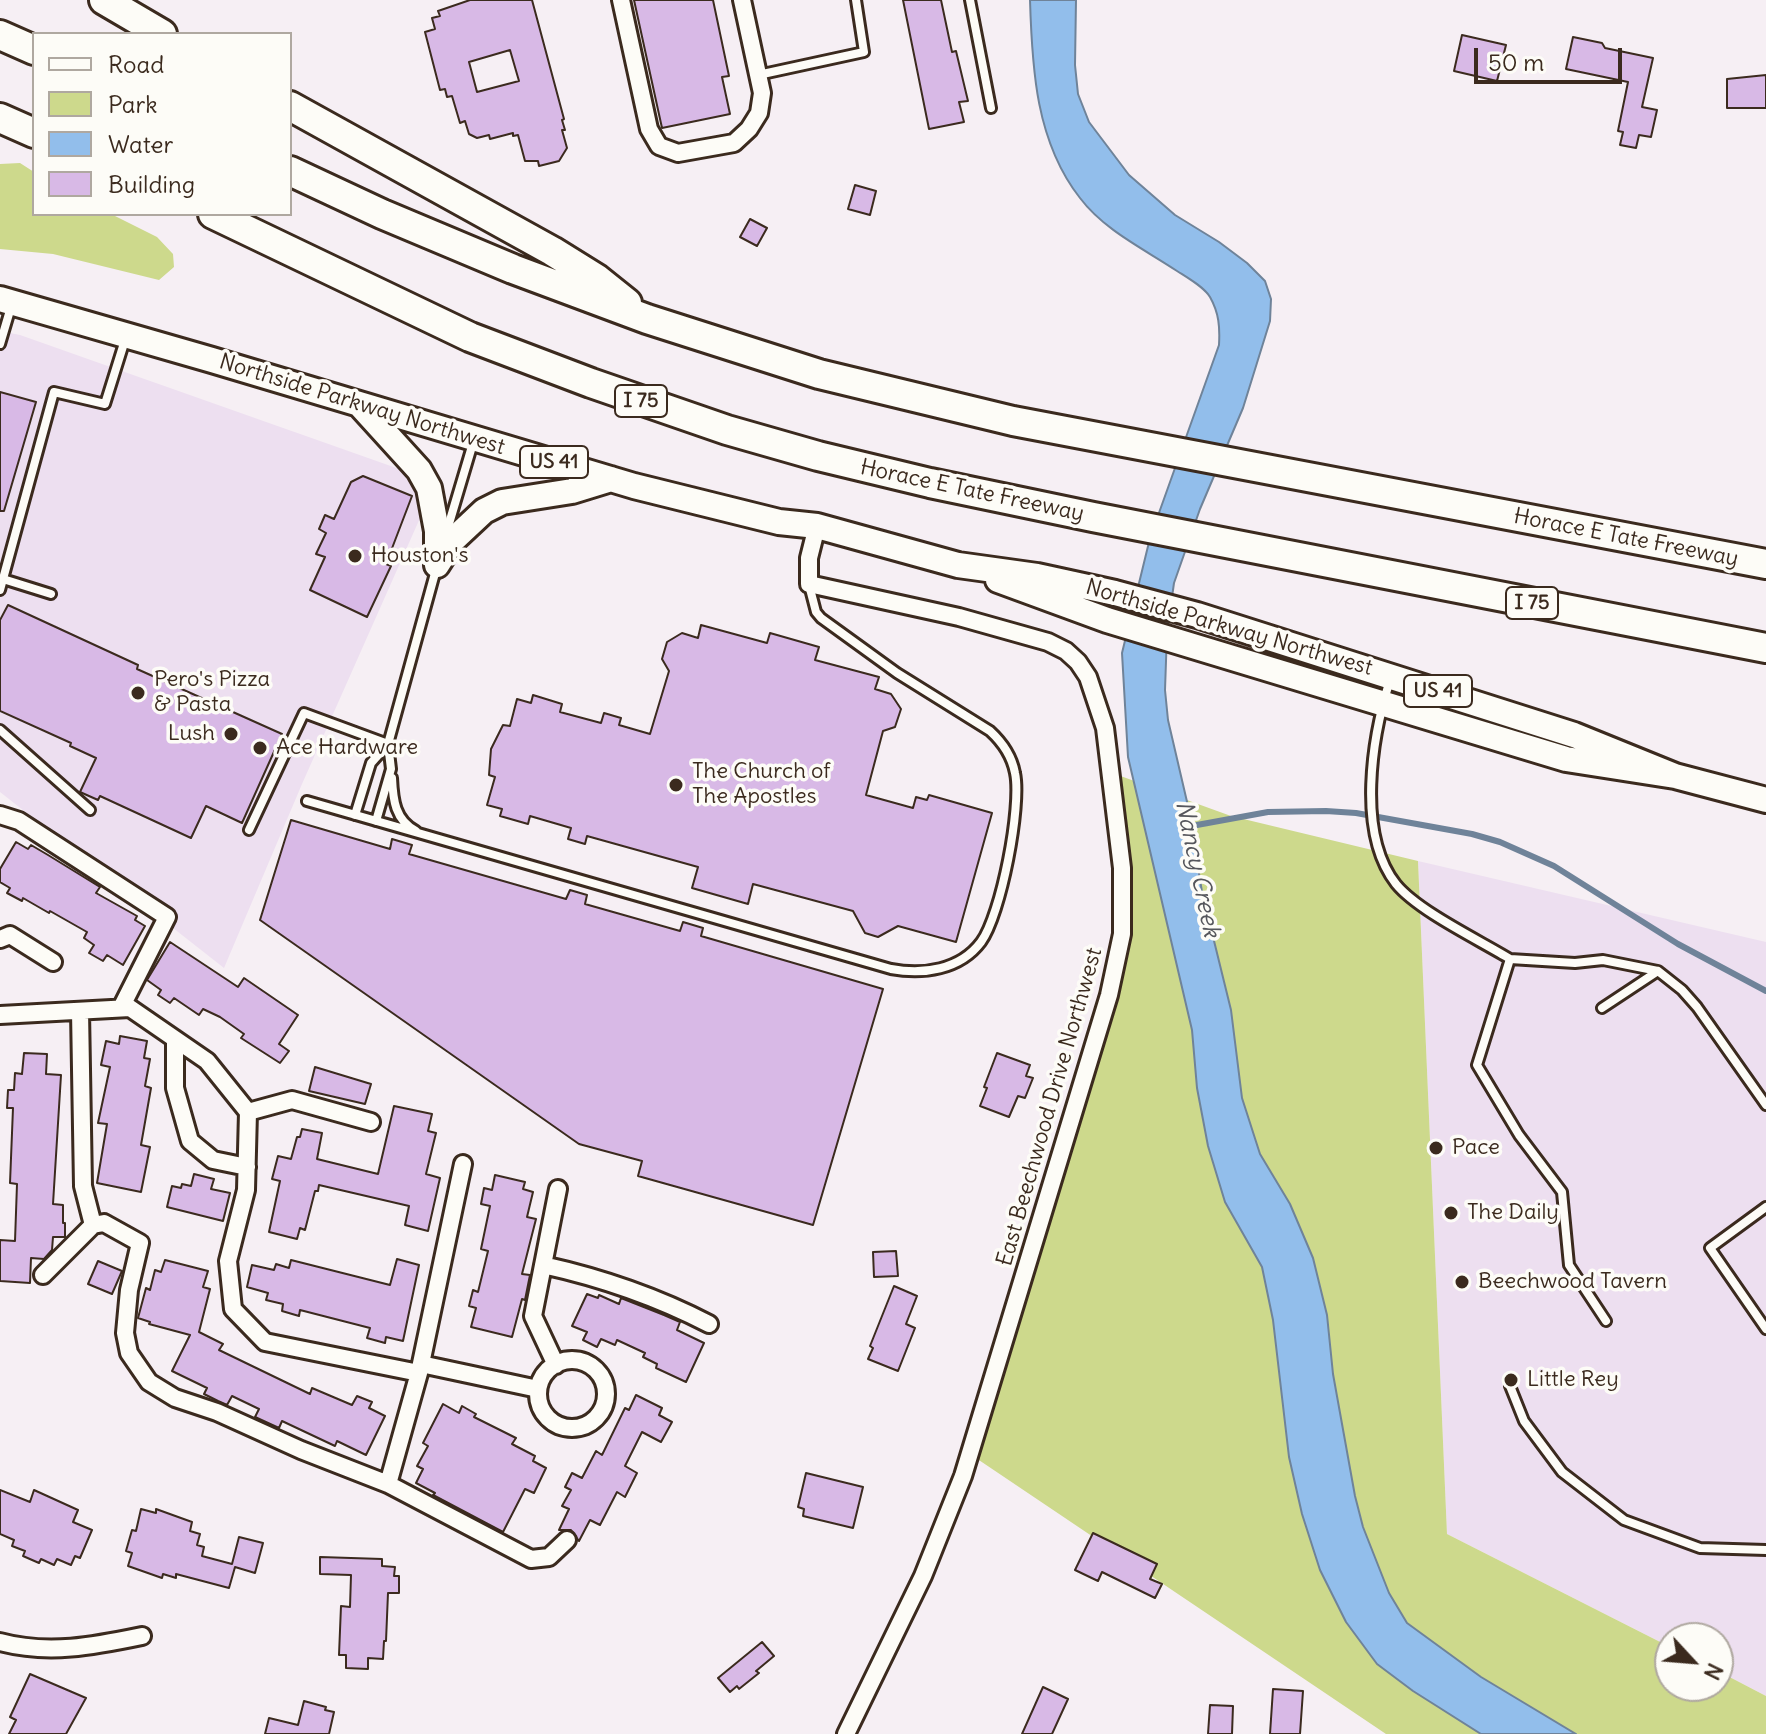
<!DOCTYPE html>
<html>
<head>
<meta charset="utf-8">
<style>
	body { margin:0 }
	#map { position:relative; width:1766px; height:1734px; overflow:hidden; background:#f6eff4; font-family:Delius,sans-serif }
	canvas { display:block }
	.legend { position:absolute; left:32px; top:32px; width:260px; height:184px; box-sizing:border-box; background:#fdfcf7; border:2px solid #afa8a0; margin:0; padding:10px 14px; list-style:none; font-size:24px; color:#3b2a1e }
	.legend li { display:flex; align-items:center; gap:16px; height:40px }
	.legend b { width:40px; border:2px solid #afa8a0 }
	.north { position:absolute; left:1654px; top:1622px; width:80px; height:80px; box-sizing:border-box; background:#fdfcf7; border:2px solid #afa8a0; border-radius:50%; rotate:116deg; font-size:22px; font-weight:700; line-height:32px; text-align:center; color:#3b2a1e }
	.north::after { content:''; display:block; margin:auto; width:28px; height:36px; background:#3b2a1e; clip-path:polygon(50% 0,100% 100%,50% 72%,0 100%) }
	.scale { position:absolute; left:1474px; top:48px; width:148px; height:36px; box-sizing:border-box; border:4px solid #3b2a1e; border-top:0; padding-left:10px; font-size:24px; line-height:28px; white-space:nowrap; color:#3b2a1e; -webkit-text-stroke:6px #fdfcf7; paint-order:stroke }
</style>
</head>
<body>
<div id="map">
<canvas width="1766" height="1734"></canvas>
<ul class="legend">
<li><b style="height:10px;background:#fdfcf7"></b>Road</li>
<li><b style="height:22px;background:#cdd98c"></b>Park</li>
<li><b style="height:22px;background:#92beeb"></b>Water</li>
<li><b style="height:22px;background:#d8b9e6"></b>Building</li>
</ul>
<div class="north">N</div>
<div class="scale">50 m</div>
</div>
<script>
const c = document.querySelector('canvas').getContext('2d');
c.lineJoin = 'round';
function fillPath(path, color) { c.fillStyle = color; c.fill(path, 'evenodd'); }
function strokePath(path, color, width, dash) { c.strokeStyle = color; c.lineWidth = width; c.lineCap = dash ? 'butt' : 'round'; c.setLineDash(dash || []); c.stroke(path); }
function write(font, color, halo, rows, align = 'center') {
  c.font = font + ' Delius,sans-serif'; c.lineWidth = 7; c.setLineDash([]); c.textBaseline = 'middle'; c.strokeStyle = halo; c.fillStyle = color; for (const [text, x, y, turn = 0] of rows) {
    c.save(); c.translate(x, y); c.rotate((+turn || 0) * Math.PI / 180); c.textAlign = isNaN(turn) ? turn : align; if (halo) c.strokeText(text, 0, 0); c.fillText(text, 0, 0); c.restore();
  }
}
const built = new Path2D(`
	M0 331 20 335 436 482 302 784 224 968 0 792Z
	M1418 861 1766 942V1696L1718 1671V1638H1670V1647L1447 1534Z`);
const green = new Path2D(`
	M20 163 34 172V214H111L157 237 173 254 174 267 159 280 53 254 0 249V164Z
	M1115 774 1231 816 1418 861 1447 1534 1670 1647V1686H1718V1671L1766 1696V1734H1386L961 1448 1028 1259 1092 1022 1122 888Z`);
const water = new Path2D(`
	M1030 0H1076L1075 65 1078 94 1089 122 1129 175 1175 215 1219 242 1247 263 1265 281 1271 299 1270 321 1243 408 1200 509 1174 583 1167 632 1165 690 1168 720 1188 806 1202 892 1231 1010 1242 1098 1260 1154 1290 1204 1313 1258 1327 1315 1333 1374 1355 1496 1363 1527 1389 1593 1407 1623 1481 1677 1576 1734H1481L1413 1691 1377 1664 1346 1622 1320 1570 1302 1514 1289 1457 1273 1320 1262 1267 1225 1202 1208 1146 1197 1088 1192 1030 1128 757 1122 653 1150 538 1219 345C1220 327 1219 313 1210 297 1204 287 1188 278 1177 271 1144 249 1104 230 1080 198 1036 142 1032 69 1030 0Z`);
const stream = new Path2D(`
	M1186 827 1268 812 1326 811 1356 813 1472 834 1500 842 1554 866 1678 944 1766 991`);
const building = new Path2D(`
	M470 0H532L564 119 562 120 565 130H562L567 148 559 161 539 166 538 161H525L518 135 513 136V133L490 139 489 135 477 138 469 134 465 121 460 123 452 96 447 97 445 89 440 90 425 32 435 29 432 18 440 16 438 11ZM510 50 519 81 477 92 469 62Z
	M634 0H713L729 76 722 77 730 114 662 128Z
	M903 0H941L952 52 956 51 968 101 959 102 964 122 929 129Z
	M1462 35 1506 45 1497 81 1454 71Z
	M1573 37 1602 43 1605 48 1653 58 1642 107 1657 110 1651 137 1639 135 1636 148 1620 145 1623 132 1618 131 1628 82 1566 69Z
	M1766 75V108H1727V79Z
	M855 185 876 191 870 215 848 209Z
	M750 219 767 228 757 246 740 237Z
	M0 392 36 402 4 511H0Z
	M363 476 412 496 386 564 391 566 367 617 310 590 325 557 316 554 326 533 319 529 325 515 334 519 351 482Z
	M8 605 138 665 137 669 282 734 242 823 206 806 191 838 100 796 98 800 80 792 96 758 70 746 71 743 0 711V620Z
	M701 625 767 643 770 633 819 647 815 660 879 677 875 689 891 694 901 709 895 727 883 731 866 795 913 808 916 797 927 800 929 795 992 813 956 942 898 926 878 937 865 933 853 911 753 884 748 904 692 888 698 867 587 836 585 844 568 839 571 828 530 816 528 824 500 816 502 809 487 805 495 777 489 775 491 749 503 725 510 726 517 699 531 703 533 695 562 704 560 712 601 723 604 713 621 718 619 725 650 734 669 671 662 659 667 642 682 633 698 638Z
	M291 820 390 849 392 839 412 845 409 854 566 899 570 890 587 895 585 904 680 931 683 922 703 928 701 936 883 989 813 1225 638 1176 642 1161 579 1144 260 920Z
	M16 842 28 849 31 845 48 855 100 887 96 893 137 916 135 920 145 926 123 965 107 955 103 961 89 953 94 945 84 938 87 932 50 911 49 913 23 898 22 901 7 893 10 888 0 882V869Z
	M170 942 238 987 244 978 298 1015 279 1044 289 1051 280 1063 241 1038 244 1034 220 1017 203 1009 199 1015 174 998 170 1003 158 995 161 990 147 980Z
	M120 1036 147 1041 144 1058 150 1059 145 1086 151 1088 141 1145 150 1147 141 1192 97 1183 107 1124 98 1123 110 1067 101 1065 106 1041 119 1044Z
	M24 1053 47 1054 46 1074 61 1075 53 1204 63 1205V1223H65V1237H53L52 1250 44 1259 31 1258 30 1283 0 1281V1240L15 1241 17 1184 10 1183 13 1108H7L8 1090H14L15 1073 22 1074Z
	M997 1053 1030 1065 1026 1076 1033 1078 1025 1098 1018 1096 1009 1117 980 1106 987 1088 984 1087Z
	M315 1067 371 1084 365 1104 309 1091Z
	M394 1106 432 1114 428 1131 436 1133 426 1174 440 1178 428 1231 405 1225 409 1206 319 1185 318 1191H315L305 1230 300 1228 297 1239 269 1232 280 1181 272 1179 278 1156 291 1159 297 1137H300L302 1129 322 1133 317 1159 378 1174Z
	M194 1174 214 1179 211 1189 230 1193 223 1221 167 1207 172 1186 181 1188 182 1184 191 1186Z
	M495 1175 525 1182 523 1189 533 1192 527 1217 536 1219 522 1274 530 1275 525 1300 522 1299 512 1337 471 1327 476 1308 469 1306 473 1290 478 1292 488 1251 481 1249 490 1206 481 1204 484 1188 492 1190Z
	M896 1251 898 1276 874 1277 873 1252Z
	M397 1259 419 1265 403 1341 386 1337 385 1343 367 1338 370 1328 300 1310 299 1316 282 1311 283 1304 266 1300 268 1293 247 1287 252 1265 274 1270 276 1264 289 1268 291 1260 390 1285Z
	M165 1260 208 1271 203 1287 210 1289 199 1332 223 1344 219 1350 310 1394 312 1388 352 1405 357 1396 372 1402 369 1408 385 1416 366 1455 337 1441 335 1446 282 1421 279 1428 255 1417 259 1409 232 1396 227 1405 218 1401 204 1394 207 1388 172 1371 190 1335 149 1324 150 1322 138 1318 146 1288 150 1290 155 1270 161 1272Z
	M98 1261 122 1271 112 1294 88 1284Z
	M894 1286 917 1296 906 1324 915 1328 898 1371 868 1359 873 1348 870 1346Z
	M587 1294 598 1298 599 1295 619 1304 621 1298 664 1315 680 1322 677 1330 704 1343 686 1382 656 1368 657 1364 643 1357 645 1353 617 1340 615 1345 601 1339 597 1347 583 1340 587 1332 572 1326Z
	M636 1395 662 1408 659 1415 672 1422 661 1442 642 1432 625 1466 637 1473 625 1497 617 1492 600 1525 590 1520 579 1541 571 1530H559L569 1509 562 1506 571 1490 565 1487 572 1473 582 1478 596 1451 602 1455 625 1408 629 1410Z
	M443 1404 459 1413 462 1406 476 1414 474 1417 516 1438 512 1444 535 1456 533 1461 546 1468 534 1493 525 1489 503 1532 433 1495 435 1493 416 1483 423 1469 417 1466 428 1446 423 1443Z
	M806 1473 863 1487 853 1528 803 1516 804 1509 798 1507Z
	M0 1490 30 1502 34 1490 78 1510 73 1522 92 1530 80 1558 75 1556 71 1565 57 1559 54 1565 41 1559 39 1563 23 1556 25 1551 12 1546 14 1540 0 1534Z
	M141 1509 156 1513V1509L192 1522 190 1531 200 1534 197 1545 204 1547 202 1556 232 1564 239 1537 263 1543 255 1573 235 1567 229 1588 176 1574V1578L163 1574 162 1578 128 1566 132 1553 126 1551 132 1530 136 1531Z
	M1093 1533 1157 1564 1150 1579 1162 1584 1155 1598 1102 1572 1098 1581 1075 1570Z
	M320 1557 382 1559V1566L395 1567 394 1576H399V1593H388L386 1641H384L383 1659 368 1658V1669L346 1668V1655H339L341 1606 350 1607 351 1575 320 1574Z
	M762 1642 774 1656 756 1671 759 1673 739 1689 737 1686 730 1692 718 1678Z
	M30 1674 86 1698 66 1734H9L16 1720 10 1717Z
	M1043 1687 1068 1699 1052 1734H1022Z
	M1273 1689 1303 1691 1300 1734H1270Z
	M304 1701 326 1707 325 1710 334 1712 329 1734H265L269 1718 298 1725Z
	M1210 1705 1233 1706 1232 1734H1208Z`);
const lane = new Path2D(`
	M970 0 991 108
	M758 75 864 52 856 0
	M0 344 11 307
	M445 537 473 443
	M3 579 51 594
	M0 590 54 392 105 404 125 340
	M1390 680C1372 737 1356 833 1396 884 1418 911 1479 940 1510 959L1477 1065 1519 1135 1562 1192 1569 1265 1606 1321
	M0 730 90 810
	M392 778C393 800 395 820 416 831
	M307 801 891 969C923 975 960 970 981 942 1001 915 1022 806 1015 773 1012 757 1002 742 990 731L897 673 821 618 816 612 809 585
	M355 815 371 763 388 744
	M376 821 391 769 388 744 437 566
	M249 830 304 713 388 744
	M1510 959 1575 963 1603 960 1658 971 1682 990 1697 1007 1766 1105
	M1602 1008 1658 971
	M1766 1207 1710 1248 1766 1329
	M1510 1386 1524 1421 1562 1472 1624 1520 1700 1548 1766 1550`);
const street = new Path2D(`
	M621 0 649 129 659 146 678 153 734 143 749 129 759 113 762 93 742 0
	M817 526 809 558V584L959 617 1048 642 1066 651 1078 662 1088 677 1105 728 1122 868V934L1109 995 963 1476 923 1576 846 1734
	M0 815 19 821 167 917 121 1008
	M0 939 10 935 53 962
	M80 1011 83 1186 93 1225
	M0 1015 130 1008 207 1061 248 1112 246 1190 228 1261 233 1309 265 1342 419 1373
	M175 1039V1088L190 1141 213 1160 247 1167
	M248 1112 292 1100 371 1122
	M543 1265C602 1278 655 1296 709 1324
	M43 1275 93 1225 104 1223 140 1243 129 1290 125 1333 129 1353 149 1382 175 1398 217 1412 301 1450 388 1484 531 1559 549 1557 567 1540
	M538 1394a34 34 0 1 1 68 0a34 34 0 1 1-68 0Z
	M421 1364 538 1389
	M556 1365 533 1316 558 1189
	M388 1484 419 1373 463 1164
	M0 1642C48 1655 94 1646 142 1636`);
const primary = new Path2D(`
	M0 299 212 360 634 486 779 522 817 526 958 565 1037 576 1115 593 1197 615 1574 735 1675 776
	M359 404 419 470 429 488 437 531V565
	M437 565 453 540 484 511 502 502 572 491 611 479
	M998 580 1107 620 1566 759 1675 776 1766 800`);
const highway = new Path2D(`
	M104 0 162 34
	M0 35 34 50
	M290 106 552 251 597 279 627 303
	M0 118 34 133
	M290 171 382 214 513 269 647 319 819 374 1013 421 1766 564
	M213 214 470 337 591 383 727 430 818 456 930 483 1093 517 1766 648`);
const markers = [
	[355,556,8,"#3b2a1e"],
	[138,693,8,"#3b2a1e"],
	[231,734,8,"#3b2a1e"],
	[260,748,8,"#3b2a1e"],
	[676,785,8,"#3b2a1e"],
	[1436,1148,8,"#3b2a1e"],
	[1451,1213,8,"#3b2a1e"],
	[1462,1282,8,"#3b2a1e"],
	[1511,1380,8,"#3b2a1e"]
];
const shields = [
	[641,401,52],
	[554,462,68],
	[1532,603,52],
	[1438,691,68]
];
const shieldNames = [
	["I 75",641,401],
	["US 41",554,462],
	["I 75",1532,603],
	["US 41",1438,691]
];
const streetNames = [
	["Northside Parkway Northwest",362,405,17],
	["Horace E Tate Freeway",972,491,12],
	["Horace E Tate Freeway",1626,538,11],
	["Northside Parkway Northwest",1229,628,16],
	["East Beechwood Drive Northwest",1050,1107,-74]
];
const poiNames = [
	["Houston's",371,556],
	["Pero's Pizza",154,680],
	["& Pasta",154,705],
	["Lush",215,734,"right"],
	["Ace Hardware",276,748],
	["The Church of",692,772],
	["The Apostles",692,797],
	["Pace",1452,1148],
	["The Daily",1467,1213],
	["Beechwood Tavern",1478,1282],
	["Little Rey",1527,1380]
];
const waterNames = [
	["Nancy Creek",1197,869,78]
];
fillPath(built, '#eddff0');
fillPath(green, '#cdd98c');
fillPath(water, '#92beeb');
strokePath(water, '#6f8399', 2);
strokePath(stream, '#6f8399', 6);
fillPath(building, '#d8b9e6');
strokePath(building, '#3b2a1e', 2);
strokePath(lane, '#3b2a1e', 14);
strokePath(street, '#3b2a1e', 22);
strokePath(primary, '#3b2a1e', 30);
strokePath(highway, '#3b2a1e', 34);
strokePath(lane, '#fdfcf7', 8);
strokePath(street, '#fdfcf7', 16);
strokePath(primary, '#fdfcf7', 24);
strokePath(highway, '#fdfcf7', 28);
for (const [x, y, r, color] of markers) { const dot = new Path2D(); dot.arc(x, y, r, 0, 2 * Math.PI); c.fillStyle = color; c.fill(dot); strokePath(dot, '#fdfcf7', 3); }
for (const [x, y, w] of shields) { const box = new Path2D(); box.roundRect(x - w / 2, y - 16, w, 32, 6); c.fillStyle = '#fdfcf7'; c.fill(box); strokePath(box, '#3b2a1e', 2); }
write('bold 20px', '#3b2a1e', null, shieldNames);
write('22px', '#3b2a1e', '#fdfcf7', streetNames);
write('22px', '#3b2a1e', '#fdfcf7', poiNames, 'left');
write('italic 24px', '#55565c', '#fdfcf7', waterNames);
</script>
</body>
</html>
